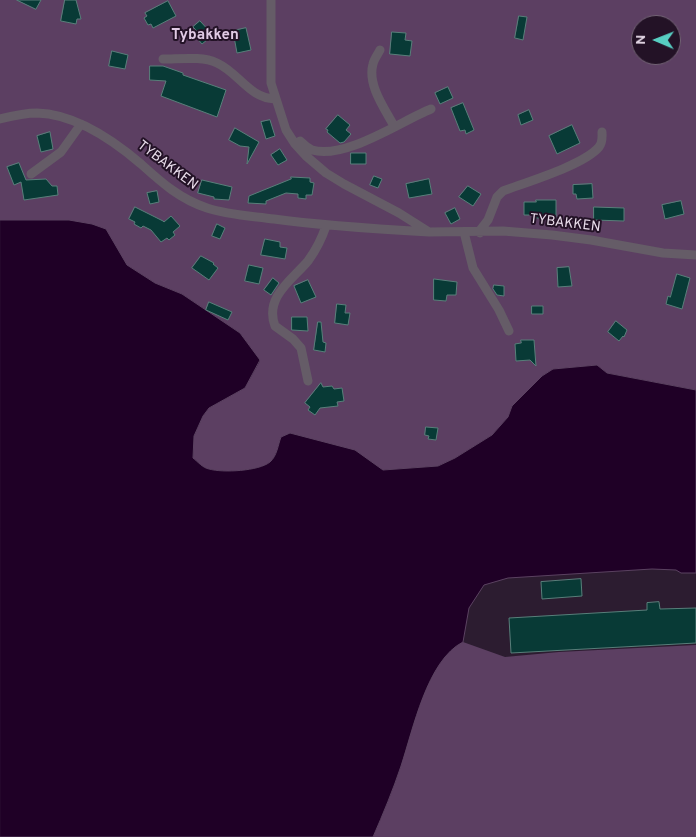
<!DOCTYPE html>
<html>
<head>
<meta charset="utf-8">
<style>
	body { margin:0 }
	#map { position:relative; width:696px; height:837px; overflow:hidden; background:#2c1c30; font-family:Overpass,sans-serif }
	canvas { display:block }
	.north { position:absolute; left:631px; top:15px; width:50px; height:50px; box-sizing:border-box; background:#231226; border:1px solid #726374; border-radius:50%; rotate:271deg; font-size:14px; font-weight:700; line-height:20px; text-align:center; color:#e8dcea }
	.north::after { content:''; display:block; margin:auto; width:18px; height:22px; background:#57cec2; clip-path:polygon(50% 0,100% 100%,50% 72%,0 100%) }
</style>
</head>
<body>
<div id="map">
<canvas width="696" height="837"></canvas>
<div class="north">N</div>
</div>
<script>
const c = document.querySelector('canvas').getContext('2d');
c.lineJoin = 'round';
function fillPath(path, color) { c.fillStyle = color; c.fill(path, 'evenodd'); }
function strokePath(path, color, width, dash) { c.strokeStyle = color; c.lineWidth = width; c.lineCap = dash ? 'butt' : 'round'; c.setLineDash(dash || []); c.stroke(path); }
function write(font, color, halo, rows, align = 'center') {
  c.font = font + ' Overpass,sans-serif'; c.lineWidth = 4; c.setLineDash([]); c.textBaseline = 'middle'; c.strokeStyle = halo; c.fillStyle = color; for (const [text, x, y, turn = 0] of rows) {
    c.save(); c.translate(x, y); c.rotate((+turn || 0) * Math.PI / 180); c.textAlign = isNaN(turn) ? turn : align; if (halo) c.strokeText(text, 0, 0); c.fillText(text, 0, 0); c.restore();
  }
}
const green = new Path2D(`
	M0 0H696V390L607 373 597 365 553 369 542 376 512 406 508 417 492 435 455 458 438 466 383 470 281 437C278 445 277 456 270 462 259 472 223 473 209 469 203 468 198 462 193 458L194 436 203 416 209 408 245 388 260 361 240 333 182 294 155 283 127 265 69 220H0ZM641 25H671V55H641Z
	M463 642 505 657 559 652 696 645V837H373C383 814 393 790 401 766 413 730 427 659 463 642Z`);
const water = new Path2D(`
	M0 220H69L92 224 106 229 127 265 155 283 182 294 240 333 260 360 245 388 209 408 203 416 194 436 193 458C198 462 203 468 209 469 223 473 259 471 270 462 277 456 278 445 281 437L290 433 355 450 383 470 438 466 455 458 492 435 508 417 512 406 542 376 553 369 597 365 607 373 696 390V573H681L676 570 652 569 508 578 484 585 469 608 463 642C427 660 413 730 401 766 393 790 383 814 373 837H0Z`);
const building = new Path2D(`
	M17 0H41L36 9Z
	M65 0H76L81 19H77L76 24 61 21Z
	M168 1 176 16 153 28 151 24 148 25 144 18 147 16 145 13Z
	M519 16 527 17 523 40 515 38Z
	M200 21 213 35 202 44 196 37 200 34 193 27Z
	M246 28 251 50 237 53 233 31Z
	M392 32 406 33 405 40 412 41 410 56 390 54Z
	M112 51 128 55 125 69 109 66Z
	M150 66H163L183 73V75L226 90 217 117 161 96 166 81 150 80Z
	M448 87 453 98 440 104 435 93Z
	M463 103 474 130 466 134 465 130 460 131 451 108Z
	M529 110 533 120 521 125 518 115Z
	M338 115 350 125 346 130 351 134 344 142 340 143 327 132 328 130 326 129Z
	M270 120 275 136 266 139 261 122Z
	M572 125 580 143 557 154 549 136Z
	M235 128 259 142 247 164 249 147 240 146 229 140Z
	M50 132 53 149 41 152 37 136Z
	M280 149 287 160 278 165 271 155Z
	M351 153H366V164H351Z
	M19 163 26 180 46 179 52 186H57L58 195 24 200 21 182 14 185 7 167Z
	M374 176 382 179 378 188 370 185Z
	M291 177 310 178V182L314 183 312 195H306V199L298 198V194L286 193 266 201V204L248 203 249 196 291 179Z
	M429 179 432 194 409 198 406 184Z
	M202 180 232 187 229 200 214 199V197L198 193Z
	M592 184 593 198 577 199 576 194H573V185Z
	M468 186 481 194 473 206 459 197Z
	M157 191 159 202 150 204 147 193Z
	M536 200H556V218H536V215H524V202H536Z
	M681 201 684 214 665 219 662 205Z
	M135 207 163 221 164 222 171 216 180 226 173 232 175 235 169 240 167 238 161 242 151 230 143 226 141 228 134 224 135 222 129 219Z
	M594 207 624 208V221L594 220Z
	M455 208 460 219 451 224 445 213Z
	M217 224 225 228 220 239 212 236Z
	M265 239 280 242V247L287 248 285 259 261 255Z
	M201 256 214 263 213 264 218 268 209 280 192 268Z
	M249 265 263 268 259 284 245 281Z
	M569 267 572 286 558 287 557 268Z
	M677 274 690 278 682 309 666 304 668 296 670 297Z
	M273 278 279 283 271 295 264 290Z
	M434 279 457 282 456 295H447L446 301 434 300Z
	M308 280 316 297 301 303 294 286Z
	M494 285 504 286V296L497 295 493 289Z
	M209 302 232 312 228 320 206 310Z
	M337 304 346 305 345 313H350L348 325 335 323Z
	M532 306H543V314H532Z
	M292 317H307L308 331 292 330Z
	M616 321 627 330 624 337 623 336 619 341 608 332Z
	M318 322H321L323 342 326 343 325 352 314 350Z
	M521 340H534L536 366 530 360 516 361 515 344 521 343Z
	M321 383 323 387 332 386 334 389 342 388 344 401 337 402 338 406 320 408 315 415 308 410 310 407 305 403Z
	M426 427 438 428 436 440 428 439 429 436 425 435Z
	M581 579 582 596 542 599 541 582Z
	M659 602 660 609 696 608V643L511 653 509 618 647 610V603Z`);
const minor = new Path2D(`
	M271 0V83L286 130 295 144 306 156 326 173 344 184 399 213 429 232 503 231 552 235 591 240 663 253 696 255
	M380 50C378 54 374 59 373 64 367 85 385 109 394 126
	M163 59C180 59 202 56 217 63 239 73 249 98 275 99
	M0 119C12 116 25 113 37 113 76 114 113 140 141 164 162 183 180 199 207 208 228 215 252 216 274 219 325 226 377 229 429 232
	M295 144 300 141C303 144 308 148 312 150 345 160 401 121 431 109
	M31 174 61 152 81 124
	M464 232 473 268 499 310 509 331
	M480 233 481 229 488 220 497 197 503 191C527 182 584 165 599 147 603 142 602 137 602 132
	M308 381 301 348 293 339 275 326C264 297 293 279 308 261 316 250 322 238 326 226`);
const streetNames = [
	["TYBAKKEN",167,166,37],
	["TYBAKKEN",565,224,7]
];
const neighbourhoodNames = [
	["Tybakken",205,36]
];
fillPath(green, '#5c3f62');
fillPath(water, '#1f0026');
strokePath(water, '#5b4261', 1);
fillPath(building, '#083a36');
strokePath(building, '#587f7a', 1);
strokePath(minor, '#655c67', 9);
write('14px', '#e8dcea', '#231226', streetNames);
write('bold 15px', '#e1cae5', '#231226', neighbourhoodNames);
</script>
</body>
</html>
